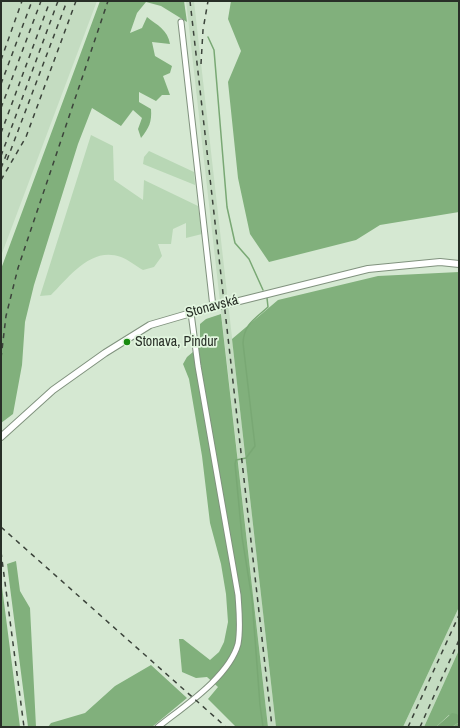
<!DOCTYPE html>
<html>
<head>
<meta charset="utf-8">
<style>
	body { margin:0 }
	#map { position:relative; width:460px; height:728px; overflow:hidden; background:#d5e8d2; font-family:"Archivo Narrow",sans-serif }
	canvas { display:block }
	.frame { position:absolute; inset:0; border:2px solid #282f27; pointer-events:none }
</style>
</head>
<body>
<div id="map">
<canvas width="460" height="728"></canvas>
<div class="frame"></div>
</div>
<script>
const c = document.querySelector('canvas').getContext('2d');
c.lineJoin = 'round';
function fillPath(path, color) { c.fillStyle = color; c.fill(path, 'evenodd'); }
function strokePath(path, color, width, dash) { c.strokeStyle = color; c.lineWidth = width; c.lineCap = dash ? 'butt' : 'round'; c.setLineDash(dash || []); c.stroke(path); }
function write(font, color, halo, rows, align = 'center') {
  c.font = font + ' "Archivo Narrow",sans-serif'; c.lineWidth = 3.5; c.setLineDash([]); c.textBaseline = 'middle'; c.strokeStyle = halo; c.fillStyle = color; for (const [text, x, y, turn = 0] of rows) {
    c.save(); c.translate(x, y); c.rotate((+turn || 0) * Math.PI / 180); c.textAlign = isNaN(turn) ? turn : align; if (halo) c.strokeText(text, 0, 0); c.fillText(text, 0, 0); c.restore();
  }
}
const built = new Path2D(`
	M1 1H97L1 256Z
	M186 1H194L276 727H268Z
	M459 607V650L424 727H403Z`);
const green = new Path2D(`
	M91 135 113 146 114 180 143 200 144 180 198 206 202 234 186 238V223L173 229 171 244H158L162 256 154 267 143 270C136 266 129 260 121 257 91 246 69 277 51 295L40 296Z
	M149 151 194 172 195 185 143 164 144 157Z`);
const forest = new Path2D(`
	M100 1H184L187 22 161 6 146 2 137 13 130 33 142 28 147 17C157 25 168 30 170 44L152 42 155 56 172 66 170 73 163 76 170 95H162L156 101 139 92V102L151 109C152 122 149 128 141 138L138 129 142 118 133 110 121 126 92 108 78 144 34 285 25 322 22 365 13 414 1 423V269Z
	M231 1H459V212L380 225 356 240 269 262 250 234 238 178 228 82 241 51 228 19Z
	M459 272V607L403 727H276L232 339 278 300 378 276Z
	M221 314 268 727H236L208 699 218 687 207 677 196 678 182 672 179 639H183L210 660 219 652 224 642 228 622 226 594 221 564 210 523 202 456 189 379 183 364 187 357 200 346V324L206 319Z
	M16 561 20 591 30 608 36 727H28L7 564Z
	M1 579 20 727H1Z
	M459 650V727H452L458 723 449 715 436 727H424Z
	M151 665 187 698 152 727H48L51 723 85 713 115 686Z`);
const water = new Path2D(`
	M452 713 457 714 459 717 458 723 452 727H436Z`);
const stream = new Path2D(`
	M208 37 214 50 227 207 235 243 249 259 263 290
	M263 727 260 705 252 599 242 537 235 464 236 460 246 458 255 446 243 343C244 324 255 319 268 307L267 298`);
const minor = new Path2D(`
	M181 22 213 307
	M158 727C183 707 229 677 238 644 241 628 239 611 238 595L198 366 191 313`);
const tertiary = new Path2D(`
	M1 437 53 390 105 353 150 325 191 313 368 269 440 262 459 264`);
const rail = new Path2D(`
	M190 1 272 727
	M1 60 22 1
	M201 64 203 30 208 1
	M1 84 32 1
	M1 108 41 1
	M1 133 50 1
	M1 156 58 1
	M7 160 67 1
	M1 168 7 153
	M1 180 26 137 76 1
	M1 358 6 316 18 268 108 1
	M1 527 226 727
	M1 552 24 727
	M408 727 459 615
	M420 727 459 640`);
const markers = [
	[127,342,4,"#188b0f"]
];
const streetNames = [
	["Stonavská",212,307,-15]
];
const poiNames = [
	["Stonava, Pindur",135,342]
];
fillPath(built, '#c4dcc1');
fillPath(green, '#b8d7b5');
fillPath(forest, '#81b07c');
fillPath(water, '#79a874');
strokePath(stream, '#79a874', 1.5);
strokePath(minor, '#80927e', 7);
strokePath(tertiary, '#80927e', 8);
strokePath(minor, '#fff', 5);
strokePath(tertiary, '#fff', 6);
strokePath(rail, '#3c443b', 1.5, [5, 5]);
for (const [x, y, r, color] of markers) { const dot = new Path2D(); dot.arc(x, y, r, 0, 2 * Math.PI); c.fillStyle = color; c.fill(dot); strokePath(dot, '#e2f6df', 1.5); }
write('14px', '#282f27', '#e2f6df', streetNames);
write('14px', '#282f27', '#e2f6df', poiNames, 'left');
</script>
</body>
</html>
